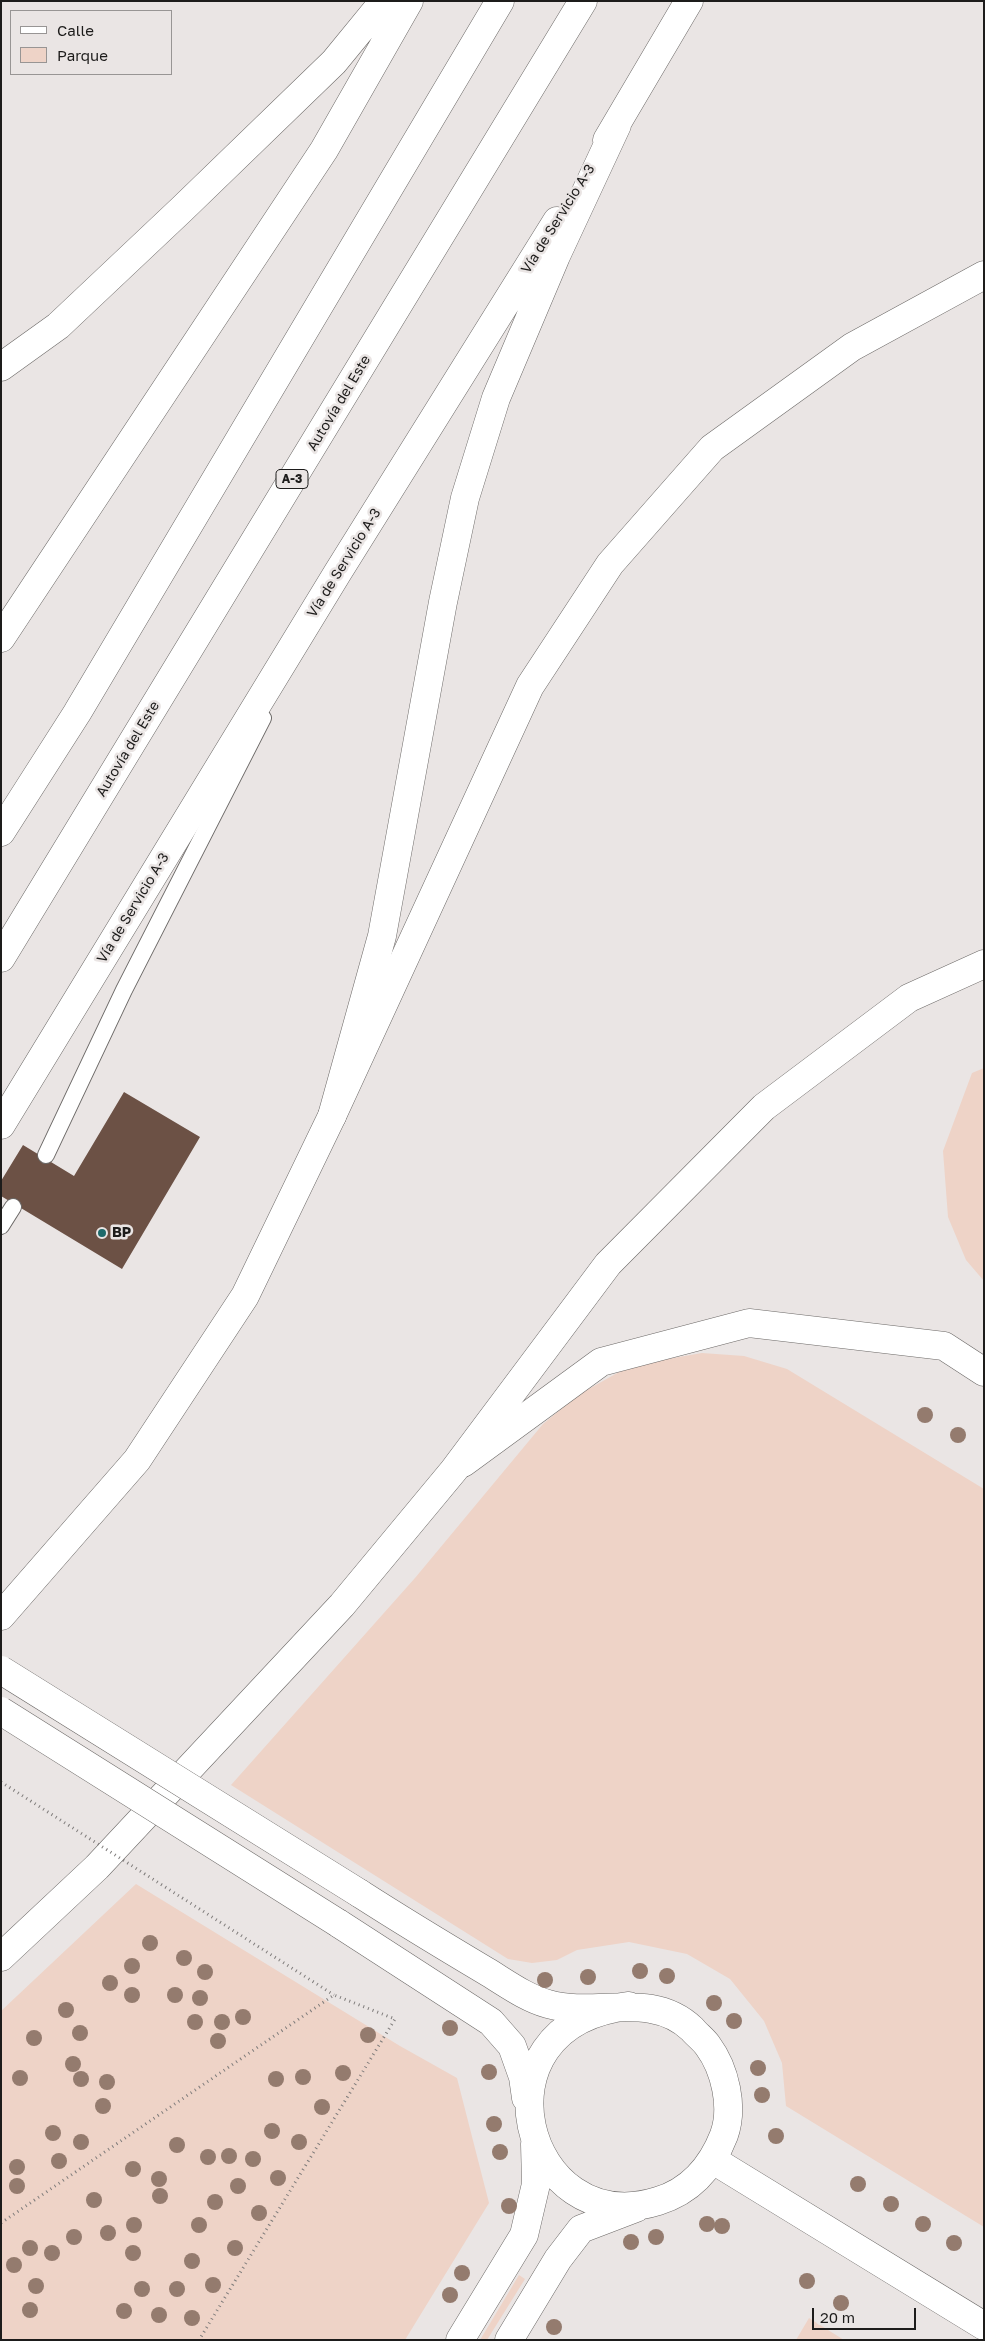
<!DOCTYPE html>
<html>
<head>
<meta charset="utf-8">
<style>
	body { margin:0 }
	#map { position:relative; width:985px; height:2341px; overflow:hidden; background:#eae5e4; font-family:"Golos Text",sans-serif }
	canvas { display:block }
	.frame { position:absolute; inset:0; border:2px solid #1d1c1b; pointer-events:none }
	.legend { position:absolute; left:10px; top:10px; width:162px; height:65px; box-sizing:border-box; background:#eae5e4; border:1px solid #989594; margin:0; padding:6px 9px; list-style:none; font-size:15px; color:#1d1c1b }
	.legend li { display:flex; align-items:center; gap:10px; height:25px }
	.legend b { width:25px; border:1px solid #989594 }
	.scale { position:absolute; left:812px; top:2308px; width:104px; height:22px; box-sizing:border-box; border:2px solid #1d1c1b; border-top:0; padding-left:6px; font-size:15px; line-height:18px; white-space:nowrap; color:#1d1c1b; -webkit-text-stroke:4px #eae5e4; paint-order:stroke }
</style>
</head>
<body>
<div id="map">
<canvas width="985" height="2341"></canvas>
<div class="frame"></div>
<ul class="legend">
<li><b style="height:6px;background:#fff"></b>Calle</li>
<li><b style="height:14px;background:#eed3c7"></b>Parque</li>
</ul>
<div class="scale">20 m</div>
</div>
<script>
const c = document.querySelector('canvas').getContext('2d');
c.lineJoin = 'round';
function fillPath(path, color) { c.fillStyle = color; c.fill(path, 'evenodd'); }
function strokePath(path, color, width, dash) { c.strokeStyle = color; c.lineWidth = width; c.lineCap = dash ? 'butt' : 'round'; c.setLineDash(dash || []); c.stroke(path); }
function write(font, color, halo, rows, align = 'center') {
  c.font = font + ' "Golos Text",sans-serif'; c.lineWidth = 5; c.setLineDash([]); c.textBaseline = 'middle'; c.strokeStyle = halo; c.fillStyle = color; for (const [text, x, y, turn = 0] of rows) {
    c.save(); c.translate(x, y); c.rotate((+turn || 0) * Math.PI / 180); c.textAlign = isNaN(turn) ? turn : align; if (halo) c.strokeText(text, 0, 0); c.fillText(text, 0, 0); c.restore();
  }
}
const green = new Path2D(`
	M984 1068V1281L966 1260 948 1217 943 1151 972 1073Z
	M702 1353 744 1356 787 1369 984 1489V2227L786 2106 782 2063 764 2021 730 1979 687 1954 629 1942 577 1950 557 1960 532 1963 508 1959 231 1785 415 1578 543 1424 578 1395 619 1372 650 1362Z
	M136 1884 400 2046 457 2078 489 2203 405 2340H1V2011Z
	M519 2275 525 2279 487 2340H480Z
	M809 2318 844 2340H796Z`);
const building = new Path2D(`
	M124 1092 200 1137 122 1269 1 1196V1181L23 1145 74 1176Z`);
const path = new Path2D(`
	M1 2223 334 1995 395 2019 199 2340`);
const lane = new Path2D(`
	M46 1155 124 990 263 718
	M1 1226 13 1207`);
const street = new Path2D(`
	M463 1463 601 1362 749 1323 944 1346 984 1372
	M359 1893C401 1920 444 1946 486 1971 506 1983 526 1998 548 2004 596 2018 651 1990 692 2029 697 2035 704 2040 708 2046 725 2069 734 2107 724 2135 712 2166 691 2191 658 2201 524 2243 465 2024 629 2006
	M338 1923 491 2022 512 2046 523 2077 526 2098
	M713 2160 984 2326
	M460 2340 524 2235 536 2184 535 2144
	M509 2340 558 2259 581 2229 636 2208`);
const secondary = new Path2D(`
	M607 140 689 1
	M1 1125 338 572 557 221
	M1 1616 137 1460 245 1296 332 1116 382 936 443 602 465 498 496 398 556 256 617 125`);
const primary = new Path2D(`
	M1 1957 97 1867 342 1605 454 1470 608 1264 764 1107 909 998 984 964`);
const highway = new Path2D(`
	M1 367 58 326 182 209 334 62 384 1
	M1 638 324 150 409 1
	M1 832 77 713 500 1
	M1 958 583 1
	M332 1116 530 686 610 564 712 448 852 347 984 275`);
const pathBridge = new Path2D(`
	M1 1782 334 1995`);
const streetBridge = new Path2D(`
	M1 1670 359 1893
	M1 1711 338 1923`);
const trees = [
	[925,1415],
	[958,1435],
	[150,1943],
	[184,1958],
	[132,1966],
	[640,1971],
	[205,1972],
	[667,1976],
	[588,1977],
	[545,1980],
	[110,1983],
	[132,1995],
	[175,1995],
	[200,1998],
	[714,2003],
	[66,2010],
	[243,2017],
	[734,2021],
	[195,2022],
	[222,2022],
	[450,2028],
	[80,2033],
	[368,2035],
	[34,2038],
	[218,2041],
	[73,2064],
	[758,2068],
	[489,2072],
	[343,2073],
	[303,2077],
	[20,2078],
	[81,2079],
	[276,2079],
	[107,2082],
	[762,2095],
	[103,2106],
	[322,2107],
	[494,2124],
	[272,2131],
	[53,2133],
	[776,2136],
	[81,2142],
	[299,2142],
	[177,2145],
	[500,2152],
	[229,2156],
	[208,2157],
	[253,2159],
	[59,2161],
	[17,2167],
	[133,2169],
	[278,2178],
	[159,2179],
	[858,2184],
	[17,2186],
	[238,2186],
	[160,2196],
	[94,2200],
	[215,2202],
	[891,2204],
	[509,2206],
	[259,2213],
	[707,2224],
	[923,2224],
	[134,2225],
	[199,2225],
	[722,2226],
	[108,2233],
	[74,2237],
	[656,2237],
	[631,2242],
	[954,2243],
	[30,2248],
	[235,2248],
	[52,2253],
	[133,2253],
	[192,2261],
	[14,2265],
	[462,2273],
	[807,2281],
	[213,2285],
	[36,2286],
	[142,2289],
	[177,2289],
	[450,2295],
	[841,2303],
	[30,2310],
	[124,2311],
	[159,2315],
	[192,2318],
	[554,2327]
];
const markers = [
	[102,1233,5,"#1e6a6b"]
];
const shields = [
	[292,479,32]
];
const shieldNames = [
	["A-3",292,479]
];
const streetNames = [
	["Vía de Servicio A-3",558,219,-58],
	["Autovía del Este",339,403,-59],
	["Vía de Servicio A-3",344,563,-58],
	["Autovía del Este",128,749,-59],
	["Vía de Servicio A-3",133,908,-59]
];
const poiNames = [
	["BP",112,1233]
];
fillPath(green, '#eed3c7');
fillPath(building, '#6c5145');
strokePath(lane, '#6c6967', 18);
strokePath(street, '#6c6967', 29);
strokePath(secondary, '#6c6967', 29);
strokePath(primary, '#6c6967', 29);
strokePath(highway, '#6c6967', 29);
strokePath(path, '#7f7c7b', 3, [1, 4]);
strokePath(lane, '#fff', 16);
strokePath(street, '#fff', 28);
strokePath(secondary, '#fff', 28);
strokePath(primary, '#fff', 28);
strokePath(highway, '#fff', 28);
strokePath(streetBridge, '#6c6967', 29, []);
strokePath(pathBridge, '#7f7c7b', 3, [1, 4]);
strokePath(streetBridge, '#fff', 28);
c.fillStyle = '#947b6e';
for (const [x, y] of trees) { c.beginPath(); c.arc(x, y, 8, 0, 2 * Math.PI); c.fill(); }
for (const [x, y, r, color] of markers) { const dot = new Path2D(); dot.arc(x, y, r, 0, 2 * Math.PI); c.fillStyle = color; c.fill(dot); strokePath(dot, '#eae5e4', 2); }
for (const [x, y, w] of shields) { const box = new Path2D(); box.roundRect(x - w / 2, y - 9.5, w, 19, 4); c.fillStyle = '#eae5e4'; c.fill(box); strokePath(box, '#1d1c1b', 1); }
write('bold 12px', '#1d1c1b', null, shieldNames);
write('14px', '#1d1c1b', '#eae5e4', streetNames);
write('bold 14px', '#1d1c1b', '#eae5e4', poiNames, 'left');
</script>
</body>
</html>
